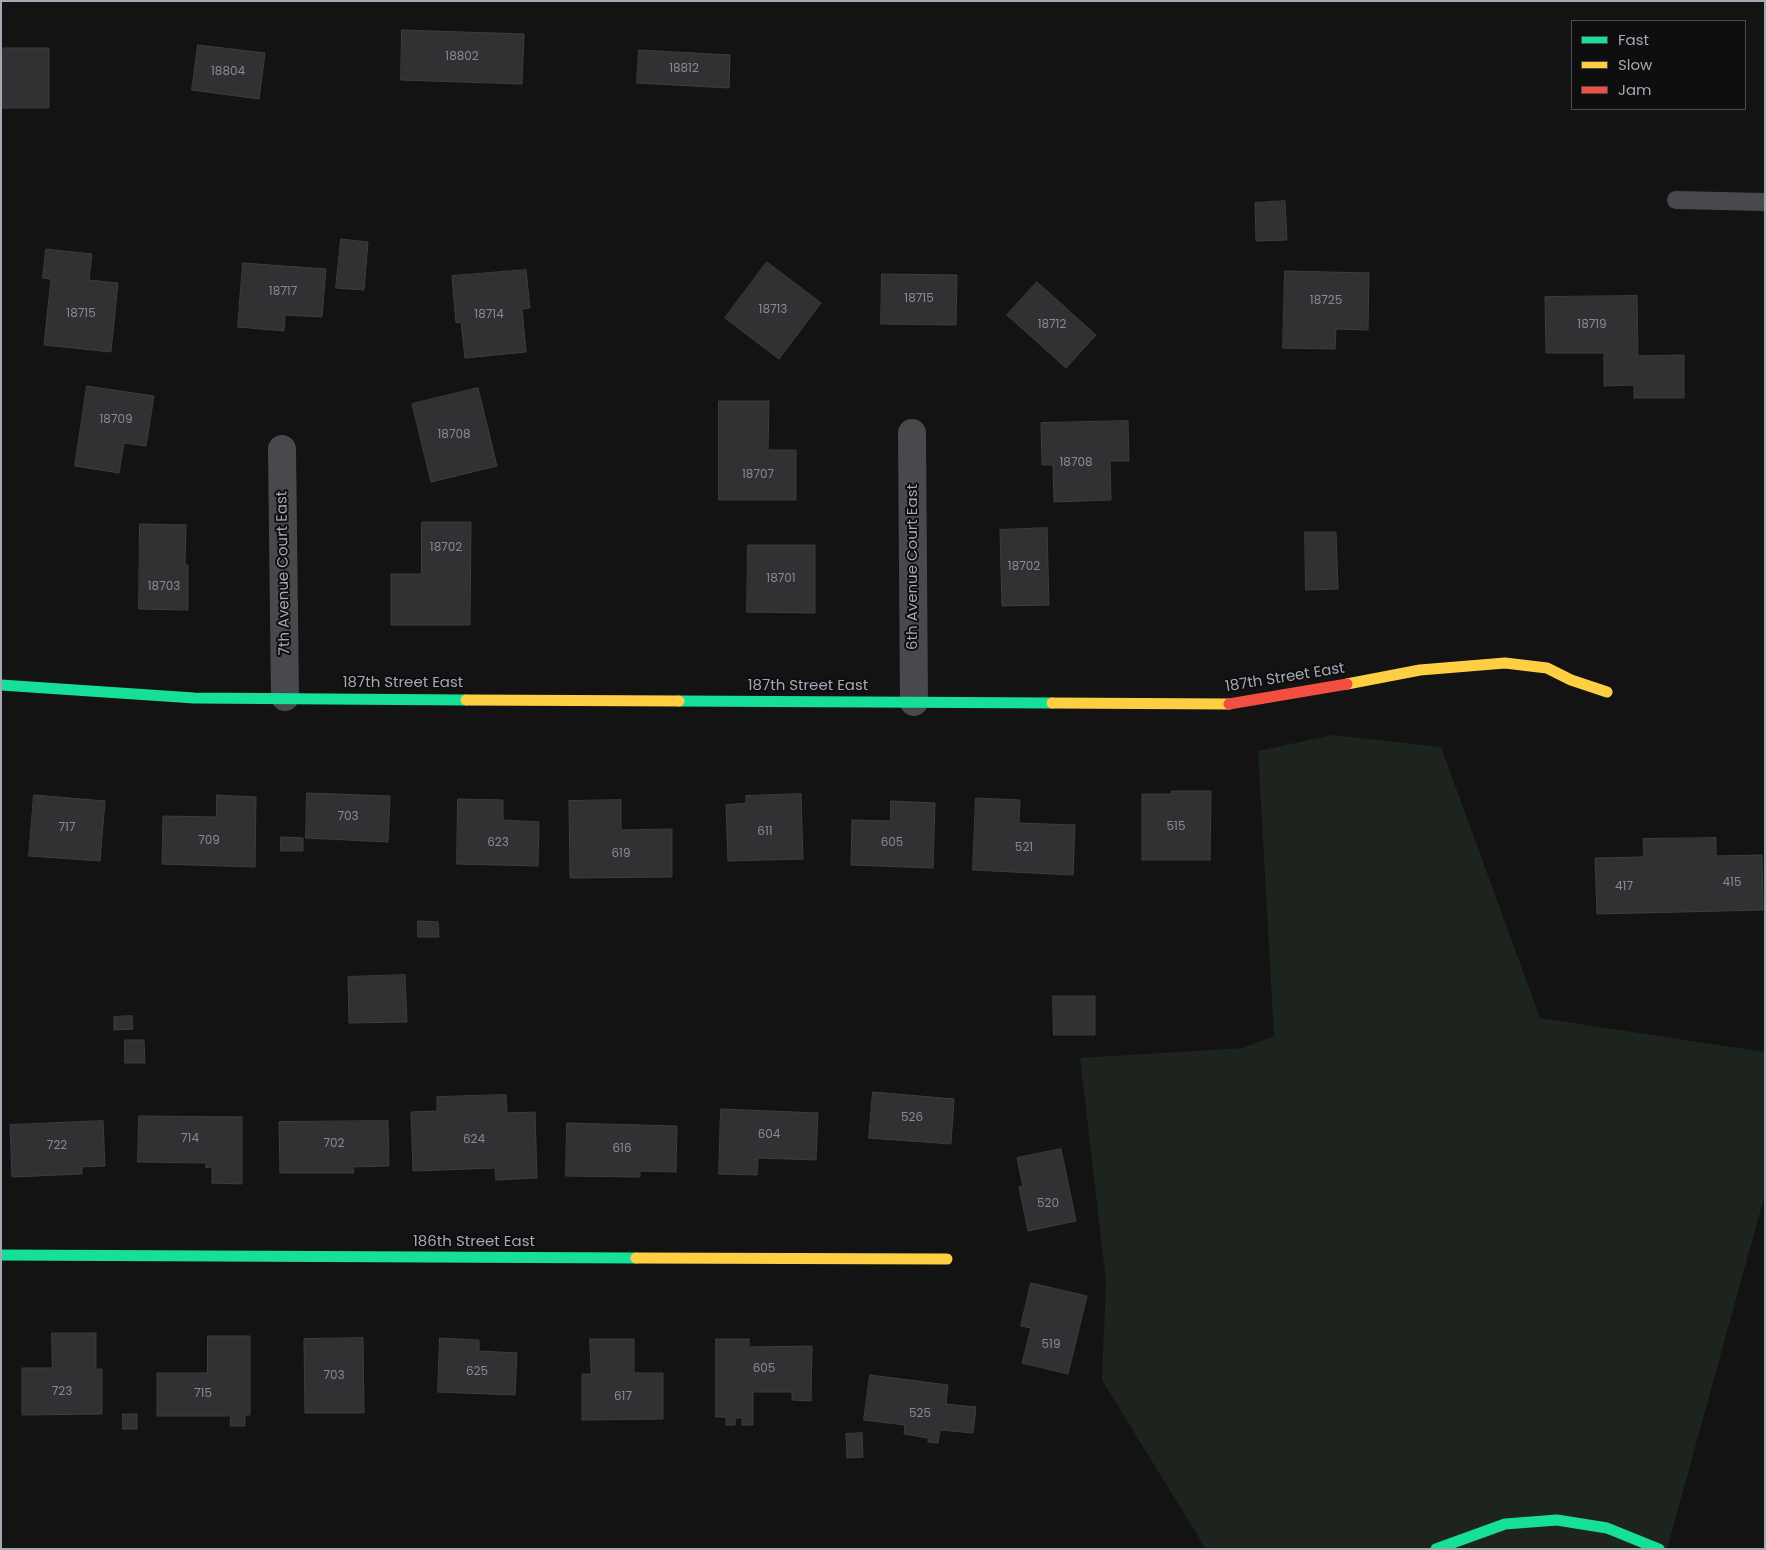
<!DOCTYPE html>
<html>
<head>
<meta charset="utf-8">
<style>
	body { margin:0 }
	#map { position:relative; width:1766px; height:1550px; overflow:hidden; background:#131314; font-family:Poppins,sans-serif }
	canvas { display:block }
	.frame { position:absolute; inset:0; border:2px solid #a4a9b5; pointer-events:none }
	.legend { position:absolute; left:1571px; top:20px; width:175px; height:90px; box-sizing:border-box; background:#0e0e0f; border:1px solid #4a4c51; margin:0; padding:6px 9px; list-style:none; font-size:15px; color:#a4a9b5 }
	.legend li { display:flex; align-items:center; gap:10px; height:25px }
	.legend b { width:25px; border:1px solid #4a4c51 }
</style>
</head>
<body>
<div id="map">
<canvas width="1766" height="1550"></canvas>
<div class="frame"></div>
<ul class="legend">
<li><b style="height:6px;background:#16e098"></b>Fast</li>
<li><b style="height:6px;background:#ffcf43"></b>Slow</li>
<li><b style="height:6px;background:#f24e42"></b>Jam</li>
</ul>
</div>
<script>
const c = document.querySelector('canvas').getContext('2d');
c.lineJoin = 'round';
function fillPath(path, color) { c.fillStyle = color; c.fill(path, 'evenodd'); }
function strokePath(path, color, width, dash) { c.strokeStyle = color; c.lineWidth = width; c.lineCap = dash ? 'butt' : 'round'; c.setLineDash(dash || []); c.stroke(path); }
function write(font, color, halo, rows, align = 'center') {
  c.font = font + ' Poppins,sans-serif'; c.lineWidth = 4; c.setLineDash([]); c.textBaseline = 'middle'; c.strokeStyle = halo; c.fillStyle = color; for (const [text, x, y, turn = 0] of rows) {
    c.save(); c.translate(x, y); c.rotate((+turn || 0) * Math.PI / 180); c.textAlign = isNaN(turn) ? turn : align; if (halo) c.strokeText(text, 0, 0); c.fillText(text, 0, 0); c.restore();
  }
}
const green = new Path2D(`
	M1333 735 1441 747 1540 1018 1765 1052V1194L1667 1549H1206L1102 1380 1106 1281 1080 1058 1243 1048 1274 1036 1258 751Z`);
const building = new Path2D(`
	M402 30 524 34 522 84 401 80Z
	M198 45 265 53 259 99 192 90Z
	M1 48H49V108H1Z
	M639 50 730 55 729 88 637 83Z
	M1285 201 1287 240 1256 241 1255 203Z
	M341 239 368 242 364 290 336 288Z
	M46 249 92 254 89 280 118 283 111 352 44 345 51 279 43 278Z
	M767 262 821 303 779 359 725 318Z
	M243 263 326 269 322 317 285 315 284 331 238 327Z
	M526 270 530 308 522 309 526 352 465 358 461 322 456 323 452 276Z
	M1285 271 1369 273 1368 330 1336 329 1335 349 1283 348Z
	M882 274 957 275 956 325 881 324Z
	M1037 282 1096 335 1066 368 1007 315Z
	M1637 296 1638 356 1684 355V398H1634V385L1604 386V353H1546L1545 297Z
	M87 386 154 396 146 446 124 443 119 473 75 466Z
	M478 388 497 466 431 482 412 404Z
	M719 401H769L768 450H796V500H719Z
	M1128 421 1129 461H1110L1111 500 1054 502 1053 465H1042L1041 423Z
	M422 522H471L470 625H391V574H421Z
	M140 524 186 525 185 565H188V610L139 609Z
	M1047 528 1049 605 1002 606 1000 530Z
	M1305 532H1336L1338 589 1306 590Z
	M748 545H815V613L747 612Z
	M1172 791H1211L1210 860H1142V794H1171Z
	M307 793 390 796 388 842 306 838Z
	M801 794 803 859 728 861 726 805 746 803V796Z
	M34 795 105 801 100 861 29 856Z
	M217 795 256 797 255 867 162 864 163 816 216 817Z
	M976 798 1020 800 1019 823 1075 825 1073 875 973 870Z
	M458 799 503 800V820L539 822 538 866 457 864Z
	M621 800V830L672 829V877L570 878 569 801Z
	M891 801 935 803 933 868 851 865 852 820 890 821Z
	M281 837 303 838V851H281Z
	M1716 838V856L1762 855 1763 910 1597 914 1595 858 1644 857 1643 839Z
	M418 921 438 922 439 937H418Z
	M405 975 407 1022 349 1023 348 977Z
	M1053 996H1095V1035H1054Z
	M132 1016 133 1029 114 1030V1017Z
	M125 1040H144L145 1063H125Z
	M873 1092 954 1099 951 1144 869 1138Z
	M506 1095 507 1113 535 1112 537 1178 496 1180 495 1168 413 1171 411 1112 437 1111V1097Z
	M721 1109 818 1113 816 1160 758 1158 757 1175 719 1174Z
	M139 1116 242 1117V1184L212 1183V1167L206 1168V1163L138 1162Z
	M103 1121 105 1166 82 1167V1174L12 1177 10 1125Z
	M388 1121 389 1166 353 1167 354 1173H280L279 1122Z
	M567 1123 677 1126 676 1172 640 1171V1177L566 1176Z
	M1061 1149 1076 1221 1028 1231 1019 1187 1023 1186 1017 1158Z
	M1031 1283 1087 1296 1068 1374 1022 1363 1031 1328 1021 1326Z
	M52 1333H96V1369H102V1414L22 1415V1368H52Z
	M208 1336H250V1415H245V1426H230L231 1416H157V1373H207Z
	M363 1338 364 1413H305L304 1339Z
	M440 1338 479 1340V1351L517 1353 515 1395 438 1392Z
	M590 1339H634V1373H663V1419L582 1420V1374H591Z
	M716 1339H749V1347L812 1346 811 1401 792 1400V1392H753V1425H742V1418H735V1425H726V1417H716Z
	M870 1375 948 1385 946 1404 976 1407 973 1433 940 1430 938 1443 928 1442V1438L904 1434 905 1425 864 1420Z
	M123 1414H137V1429H123Z
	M862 1433 863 1457 847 1458 846 1434Z`);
const lane = new Path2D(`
	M1676 200 1765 202`);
const street = new Path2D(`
	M912 433 914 702
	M282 449 285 697`);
const fast = new Path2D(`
	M1 685 194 698 466 700
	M679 701 1052 703
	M1 1255 636 1258
	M1436 1549 1505 1524 1557 1520 1607 1528 1659 1549`);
const slow = new Path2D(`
	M1347 684 1420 670 1505 663 1547 668 1571 680 1607 692
	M466 700 679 701
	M1052 703 1229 704
	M636 1258 947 1259`);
const jam = new Path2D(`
	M1229 704 1347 684`);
const numberNames = [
	["18802",462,57],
	["18812",684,69],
	["18804",228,72],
	["18717",283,292],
	["18715",919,299],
	["18725",1326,301],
	["18713",773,310],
	["18715",81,314],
	["18714",489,315],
	["18712",1052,325],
	["18719",1592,325],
	["18709",116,420],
	["18708",454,435],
	["18708",1076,463],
	["18707",758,475],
	["18702",446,548],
	["18702",1024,567],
	["18701",781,579],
	["18703",164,587],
	["703",348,817],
	["515",1176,827],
	["717",67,828],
	["611",765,832],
	["709",209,841],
	["623",498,843],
	["605",892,843],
	["521",1024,848],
	["619",621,854],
	["415",1732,883],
	["417",1624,887],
	["526",912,1118],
	["604",769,1135],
	["714",190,1139],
	["624",474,1140],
	["702",334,1144],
	["722",57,1146],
	["616",622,1149],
	["520",1048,1204],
	["519",1051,1345],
	["605",764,1369],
	["625",477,1372],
	["703",334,1376],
	["723",62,1392],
	["715",203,1394],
	["617",623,1397],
	["525",920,1414]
];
const streetNames = [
	["6th Avenue Court East",913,567,-90],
	["7th Avenue Court East",284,573,-91],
	["187th Street East",1285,678,-9],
	["187th Street East",403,683],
	["187th Street East",808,686],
	["186th Street East",474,1242]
];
fillPath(green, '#1d241e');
fillPath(building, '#313133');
strokePath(building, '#3c3d40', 1);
strokePath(lane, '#48494d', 18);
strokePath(street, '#48494d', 28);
strokePath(fast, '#16e098', 11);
strokePath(slow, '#ffcf43', 11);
strokePath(jam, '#f24e42', 11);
write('12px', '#878b94', null, numberNames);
write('15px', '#a4a9b5', '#0e0e0f', streetNames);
</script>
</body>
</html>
